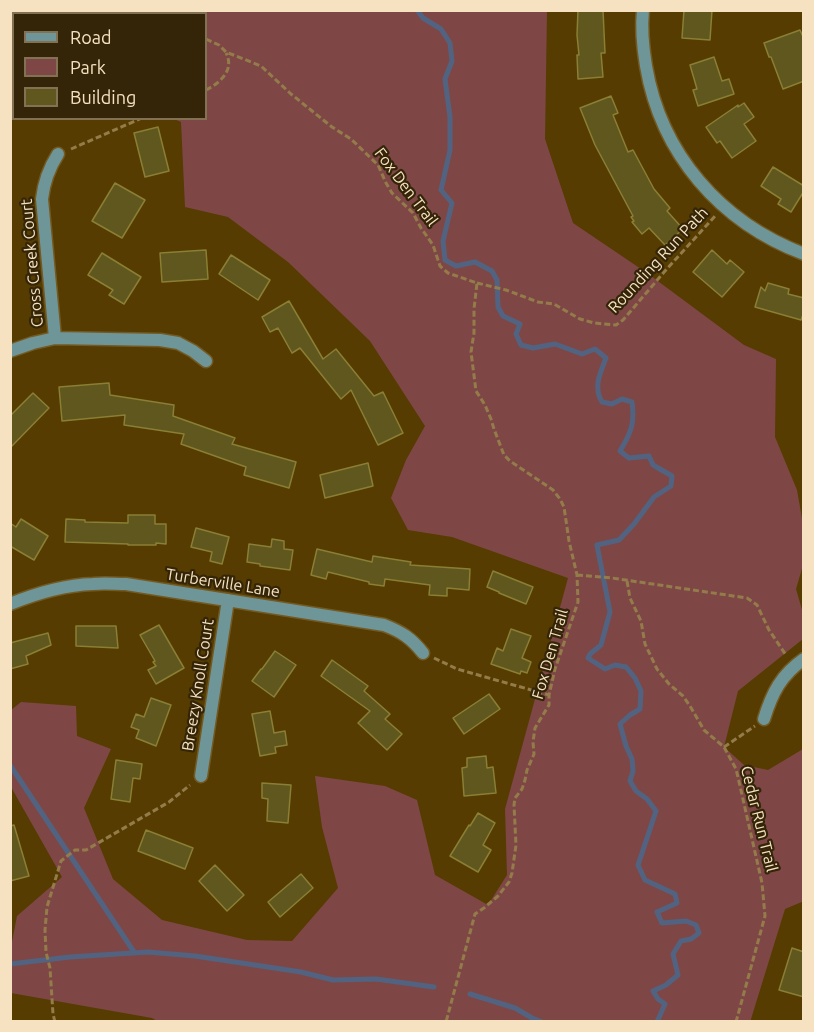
<!DOCTYPE html>
<html>
<head>
<meta charset="utf-8">
<style>
	body { margin:0 }
	#map { position:relative; width:814px; height:1032px; overflow:hidden; background:#563c00; font-family:Ubuntu,sans-serif }
	canvas { display:block }
	.frame { position:absolute; inset:0; border:12px solid #f6e2c1; pointer-events:none }
	.legend { position:absolute; left:12px; top:12px; width:195px; height:108px; box-sizing:border-box; background:#342508; border:2px solid #827152; margin:0; padding:8px 10px; list-style:none; font-size:18px; color:#f6e2c1 }
	.legend li { display:flex; align-items:center; gap:12px; height:30px }
	.legend b { width:30px; border:2px solid #827152 }
</style>
</head>
<body>
<div id="map">
<canvas width="814" height="1032"></canvas>
<div class="frame"></div>
<ul class="legend">
<li><b style="height:8px;background:#6e9598"></b>Road</li>
<li><b style="height:16px;background:#7e4746"></b>Park</li>
<li><b style="height:16px;background:#5f571d"></b>Building</li>
</ul>
</div>
<script>
const c = document.querySelector('canvas').getContext('2d');
c.lineJoin = 'round';
function fillPath(path, color) { c.fillStyle = color; c.fill(path, 'evenodd'); }
function strokePath(path, color, width, dash) { c.strokeStyle = color; c.lineWidth = width; c.lineCap = dash ? 'butt' : 'round'; c.setLineDash(dash || []); c.stroke(path); }
function write(font, color, halo, rows, align = 'center') {
  c.font = font + ' Ubuntu,sans-serif'; c.lineWidth = 4.5; c.setLineDash([]); c.textBaseline = 'middle'; c.strokeStyle = halo; c.fillStyle = color; for (const [text, x, y, turn = 0] of rows) {
    c.save(); c.translate(x, y); c.rotate((+turn || 0) * Math.PI / 180); c.textAlign = isNaN(turn) ? turn : align; if (halo) c.strokeText(text, 0, 0); c.fillText(text, 0, 0); c.restore();
  }
}
const green = new Path2D(`
	M43 11H547L545 139 573 223 647 273 744 345 776 359 775 437 797 490 803 524V565L796 589 803 613V639L738 691 724 747 744 765 768 770 803 749 804 901 785 909 751 1019V1021L159 1022 152 1018 11 993V947L17 916 62 877 11 787V710L21 702 76 706 77 736 111 749 84 808 113 879 162 920 247 940 292 941 338 888 322 827 315 776 385 786 417 800 435 875 488 905 507 875 505 809 568 578 452 537 408 530 391 498 406 460 425 426 370 341 288 262 228 217 185 207 181 122 174 119 206 118V14H52Z`);
const stream = new Path2D(`
	M417 10 423 18 441 29 450 43 452 61 445 79 450 117V150L441 190 452 203 443 241 445 260 456 266 475 262 492 271 497 280 498 307 503 316 520 324 516 334 521 345 533 348 555 344 582 354 595 349 606 358C600 373 593 388 602 402L612 404 622 399 632 402C635 423 631 433 620 451L629 458 649 456 653 465 672 476 671 486 654 497 634 524 619 540 597 545 610 612 601 645 590 654 588 658 605 669 615 665 626 667 635 678 641 691 640 709 630 715 620 724 626 746 632 759 633 771 630 781 636 791 647 799 656 811 638 865 645 880 675 894 677 903 657 912 662 923 686 921 696 925 699 933 691 939 681 941 673 954 678 975 666 985 653 991 658 999 665 1004 657 1022
	M10 765 134 952
	M10 964 70 957 148 952 195 956 301 972 333 980 376 979 434 987
	M470 994 515 1008 532 1018 542 1022`);
const building = new Path2D(`
	M578 10H603L605 53H601L603 77 578 79 577 55H579L577 35Z
	M684 10H712L710 40 682 38Z
	M800 30 804 39V81L783 89 771 57H769L764 43Z
	M714 57 722 81 729 79 734 94 698 106 693 90 697 89 690 65Z
	M611 96 618 113 613 115 628 152 633 150 654 189 670 208 667 211 683 229 665 245 649 228 642 234 632 222 634 221 631 217 633 216 595 145 580 108Z
	M744 103 754 117 744 124 756 141 732 158 720 141 717 143 706 127 738 105V107Z
	M158 127 169 171 145 177 134 133Z
	M773 167 804 186V191L791 212 778 204 781 199 761 186Z
	M115 183 145 200 122 238 92 221Z
	M206 250 208 279 162 282 160 253Z
	M712 250 727 264 730 260 744 272 722 297 693 272Z
	M102 253 141 277 124 304 109 295 113 290 88 275Z
	M231 255 270 280 258 300 219 274Z
	M768 283 789 289 788 294 804 298V312L801 320 755 307 761 287 765 291Z
	M289 301 323 359 336 349 374 396 383 392 403 433 378 445 351 390 341 399 300 348 292 353 278 328 270 332 262 317Z
	M109 383 110 395 174 405 173 416 235 438 232 444 296 462 289 488 244 475 246 467 181 444 184 434 124 425 125 415 62 421 59 387Z
	M33 393 49 408 10 448V416Z
	M368 463 373 486 325 498 320 475Z
	M128 515H155V524H166V544L156 543V545H128V544L65 542 66 519 85 520V522L128 523Z
	M21 519 48 536 34 560 10 546V523L16 527Z
	M196 528 229 537 222 564 210 561 212 552 191 547Z
	M272 539 284 541V549L293 550 290 570 260 566V564L247 562 249 544 271 547Z
	M317 549 372 562 373 556 411 562 410 565 470 569 469 590 447 588V596L429 595 430 585 385 579 384 586 369 584V582L328 572 326 579 311 575Z
	M493 571 533 587 526 604 499 593V592L487 587Z
	M159 625 184 668 156 684 148 670 156 666 153 662 155 661 140 635Z
	M76 626H116L118 648 76 646Z
	M511 629 531 636 522 658 531 662 527 673 521 671 520 674 491 664 497 648 503 651Z
	M48 633 51 645 26 656 28 664 10 669V643Z
	M275 651 296 665 274 697 252 681 261 669H262Z
	M332 660 368 686 364 691 390 714 385 719 402 734 387 750 358 723 370 711 321 676Z
	M489 694 500 709 464 734 453 718Z
	M151 698 171 705 156 746 136 738 139 730 131 727 136 714 144 717Z
	M270 711 274 733 285 731 287 745 275 747 276 753 260 756 252 714Z
	M486 756 487 768 493 767 496 793 464 796 462 768 467 767V758Z
	M116 760 142 764 140 779 133 778 130 802 111 799Z
	M262 783 291 785 288 823 267 821 268 799 262 798Z
	M478 813 495 823 483 845 491 850 478 872 450 856 469 825 470 826Z
	M14 825 29 876 10 881V826Z
	M146 830 193 848 185 869 138 851Z
	M215 865 244 895 227 911 199 881Z
	M301 874 313 888 280 917 268 902Z
	M792 948 804 952V997L779 990Z`);
const path = new Path2D(`
	M144 10 150 14
	M206 39 219 45 226 52 261 66 291 94 332 127 351 139 378 165 386 183 392 193 413 213 421 228 433 245 440 266 448 273 477 283 474 309V333L471 352 476 391 485 405 491 419 494 429 504 455 510 461 553 490 560 499 564 507 569 541 577 575 578 602 555 669 549 695V705L535 728 533 742 534 754 527 770 525 780 522 789 515 798 514 805 516 845 512 873 509 882 498 896 484 908 475 914 446 1022
	M206 90C220 83 235 70 226 53
	M71 149 142 118
	M477 283 506 290 538 302 554 304 580 319 594 323 616 325 623 320 665 271 716 215
	M577 575 612 578 747 598 757 605 769 630 786 655
	M627 581 630 598 641 621 645 644 657 669 669 684 683 696 690 706 704 730 724 747 736 769 740 786 762 883 765 916 736 1022
	M434 658 457 669 549 695
	M724 747 755 726
	M55 1022 53 1014 50 968 46 952 45 930 47 907 61 861 75 850H86L169 802 190 785`);
const minor = new Path2D(`
	M643 10C641 29 643 48 646 66 661 154 720 222 804 254
	M55 338 42 199C44 181 49 168 58 154
	M10 351 33 343 55 338 160 340 178 343 193 351 206 361
	M10 604C37 593 64 585 93 584 104 583 115 584 126 584L384 625C402 632 411 638 423 653
	M764 719C772 693 781 675 804 659
	M201 776 228 600`);
const streetNames = [
	["Fox Den Trail",406,187,53],
	["Rounding Run Path",658,260,-47],
	["Cross Creek Court",32,263,-95],
	["Turberville Lane",223,583,9],
	["Fox Den Trail",550,654,-74],
	["Breezy Knoll Court",198,685,-81],
	["Cedar Run Trail",759,819,76]
];
fillPath(green, '#7e4746');
strokePath(stream, '#526381', 5);
fillPath(building, '#5f571d');
strokePath(building, '#8a7f34', 1.5);
strokePath(minor, '#735a23', 15);
strokePath(path, '#947c4a', 3, [6, 3]);
strokePath(minor, '#6e9598', 12);
write('16px', '#f6e2c1', '#342508', streetNames);
</script>
</body>
</html>
